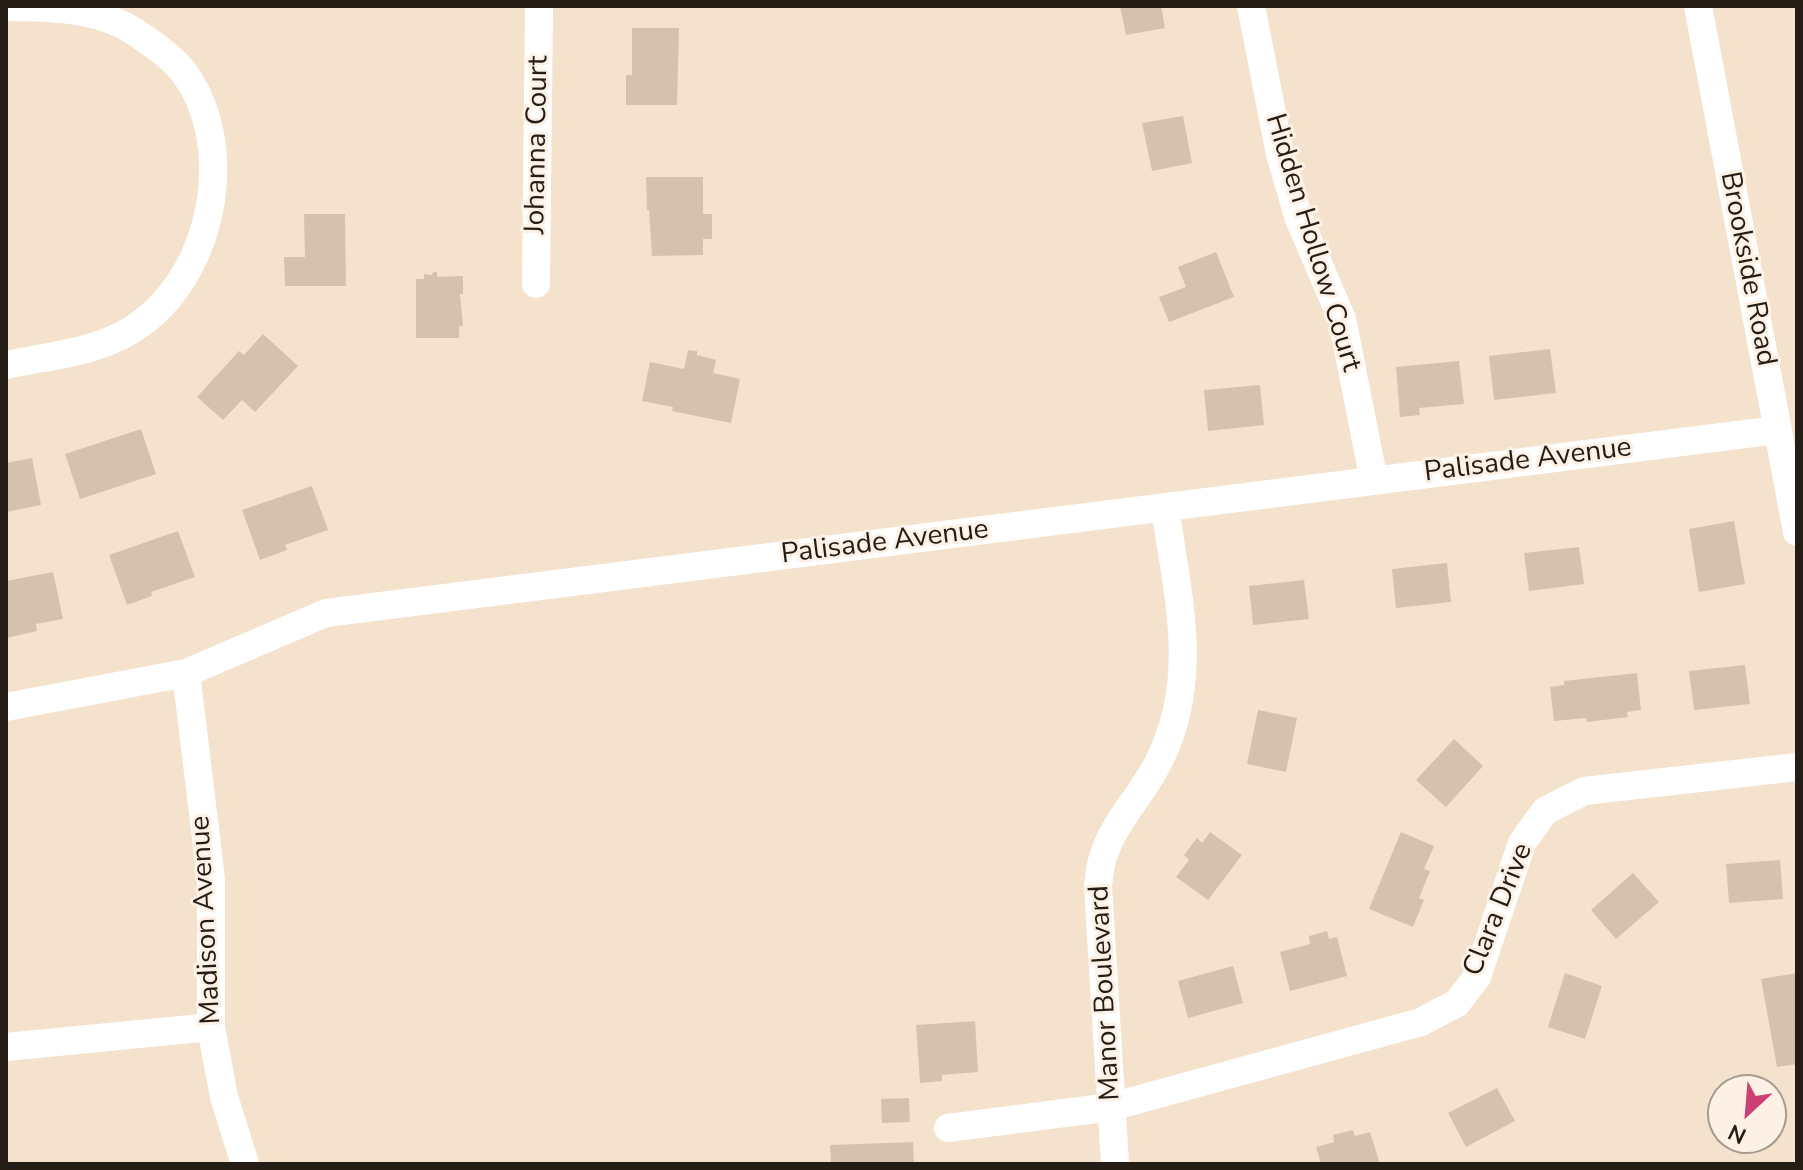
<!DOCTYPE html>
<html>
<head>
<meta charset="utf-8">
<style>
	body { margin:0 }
	#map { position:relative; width:1803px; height:1170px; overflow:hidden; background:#f5e2cd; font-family:"Nunito Sans",sans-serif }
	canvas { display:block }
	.frame { position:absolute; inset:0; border:8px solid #241d16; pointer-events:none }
	.north { position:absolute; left:1707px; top:1074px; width:80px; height:80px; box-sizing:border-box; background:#fcf1e4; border:2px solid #a69c92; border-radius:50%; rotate:206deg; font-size:22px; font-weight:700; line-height:32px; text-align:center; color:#241d16 }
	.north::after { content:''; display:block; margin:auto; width:28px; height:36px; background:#cc4074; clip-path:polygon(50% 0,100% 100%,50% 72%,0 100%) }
</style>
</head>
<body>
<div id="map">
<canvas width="1803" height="1170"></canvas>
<div class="frame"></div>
<div class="north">N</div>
</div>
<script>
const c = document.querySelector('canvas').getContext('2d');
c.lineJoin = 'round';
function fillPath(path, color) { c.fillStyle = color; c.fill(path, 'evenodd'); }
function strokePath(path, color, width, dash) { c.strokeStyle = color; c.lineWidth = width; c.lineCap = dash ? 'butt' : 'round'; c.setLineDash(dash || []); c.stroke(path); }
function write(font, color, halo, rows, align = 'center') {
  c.font = font + ' "Nunito Sans",sans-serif'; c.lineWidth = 6; c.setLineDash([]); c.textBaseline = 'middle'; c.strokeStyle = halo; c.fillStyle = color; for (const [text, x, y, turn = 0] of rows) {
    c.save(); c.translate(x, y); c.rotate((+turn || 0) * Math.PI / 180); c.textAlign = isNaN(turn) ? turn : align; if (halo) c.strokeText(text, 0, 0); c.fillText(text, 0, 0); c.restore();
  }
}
const building = new Path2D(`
	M1120 6H1161L1165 28 1126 35Z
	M632 28H679L677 105H626V75H632Z
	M1183 116 1192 163 1152 171 1142 123Z
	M646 177H703V214H712V239H703V255L652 256 649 210H647Z
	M304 214H345L346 286H285L284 257H305Z
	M1216 252 1234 297 1169 322 1159 297 1186 287 1178 267Z
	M434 272H437V277L463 276V294H460L463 326H459V338H416V279H424V274L431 275Z
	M263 334 298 366 255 412 242 400 223 420 197 397 239 351 244 355Z
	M1550 349 1556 393 1494 400 1489 356Z
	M688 350 697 351V355L716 360 713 373 740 379 731 423 672 411 673 407 642 401 650 362 684 369Z
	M1459 361 1464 404 1419 408 1420 415 1400 417 1396 367Z
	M1260 385 1264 425 1208 431 1204 390Z
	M141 429 156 474 80 499 65 454Z
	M32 458 41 505 6 512V463Z
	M312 486 328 530 285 545 287 550 260 560 242 510Z
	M1734 521 1745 584 1699 592 1689 529Z
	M178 531 195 577 151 592 152 596 127 605 109 555Z
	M1579 547 1584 584 1529 591 1524 553Z
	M1447 563 1451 602 1396 608 1392 569Z
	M53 572 63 619 36 624 37 631 6 638V581Z
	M1304 580 1309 619 1253 625 1249 586Z
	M1745 665 1750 704 1694 710 1689 671Z
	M1637 673 1641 710 1627 712 1628 717 1587 722 1586 718 1554 721 1550 687 1564 685V681Z
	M1258 710 1297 718 1286 772 1247 764Z
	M1454 739 1483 766 1446 807 1416 780Z
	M1210 832 1242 855 1208 900 1176 877 1189 860 1184 855 1197 838 1202 843Z
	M1401 832 1434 846 1424 869 1430 871 1419 898 1424 900 1413 927 1369 909Z
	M1780 860 1783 899 1729 903 1726 864Z
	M1633 873 1659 902 1616 939 1591 910Z
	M1327 931 1329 939 1337 937 1347 976 1290 991 1280 952 1310 944 1309 936Z
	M1233 966 1243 1003 1188 1018 1178 981Z
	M1565 973 1602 986 1585 1039 1548 1027Z
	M1797 973V1064L1777 1067 1761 979Z
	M975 1021 978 1072 942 1075V1081L920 1083 916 1025Z
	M1497 1088 1515 1121 1466 1147 1448 1113Z
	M909 1098 910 1122 882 1123 881 1099Z
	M1353 1130 1355 1136 1370 1132 1380 1164H1321L1316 1147 1334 1142 1333 1135Z
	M913 1142 914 1164H831L830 1145Z`);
const minor = new Path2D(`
	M1251 6 1280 154 1299 219 1342 319 1374 481
	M1698 6 1797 532
	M6 7C48 7 99 8 135 32 150 42 171 56 182 70 238 143 215 268 143 322 105 352 53 355 6 365
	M536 284 539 6
	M186 673 211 879V1027L224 1097 245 1164
	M6 707 186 673 326 613 1777 430
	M6 1047 211 1027
	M948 1128 1111 1107 1421 1022 1457 1003 1477 977 1522 843 1545 811 1584 791 1797 767
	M1115 1164 1098 887C1099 877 1100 866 1103 857 1114 821 1143 794 1159 761 1201 678 1177 594 1165 507`);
const streetNames = [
	["Johanna Court",538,145,-89],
	["Hidden Hollow Court",1312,243,73],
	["Brookside Road",1747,269,79],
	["Palisade Avenue",1528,461,-7],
	["Palisade Avenue",885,543,-7],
	["Clara Drive",1499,910,-68],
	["Madison Avenue",207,920,-93],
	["Manor Boulevard",1106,993,-93]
];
fillPath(building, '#d5c2ae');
strokePath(minor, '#fff', 28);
write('28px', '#241d16', '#fcf1e4', streetNames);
</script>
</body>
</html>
